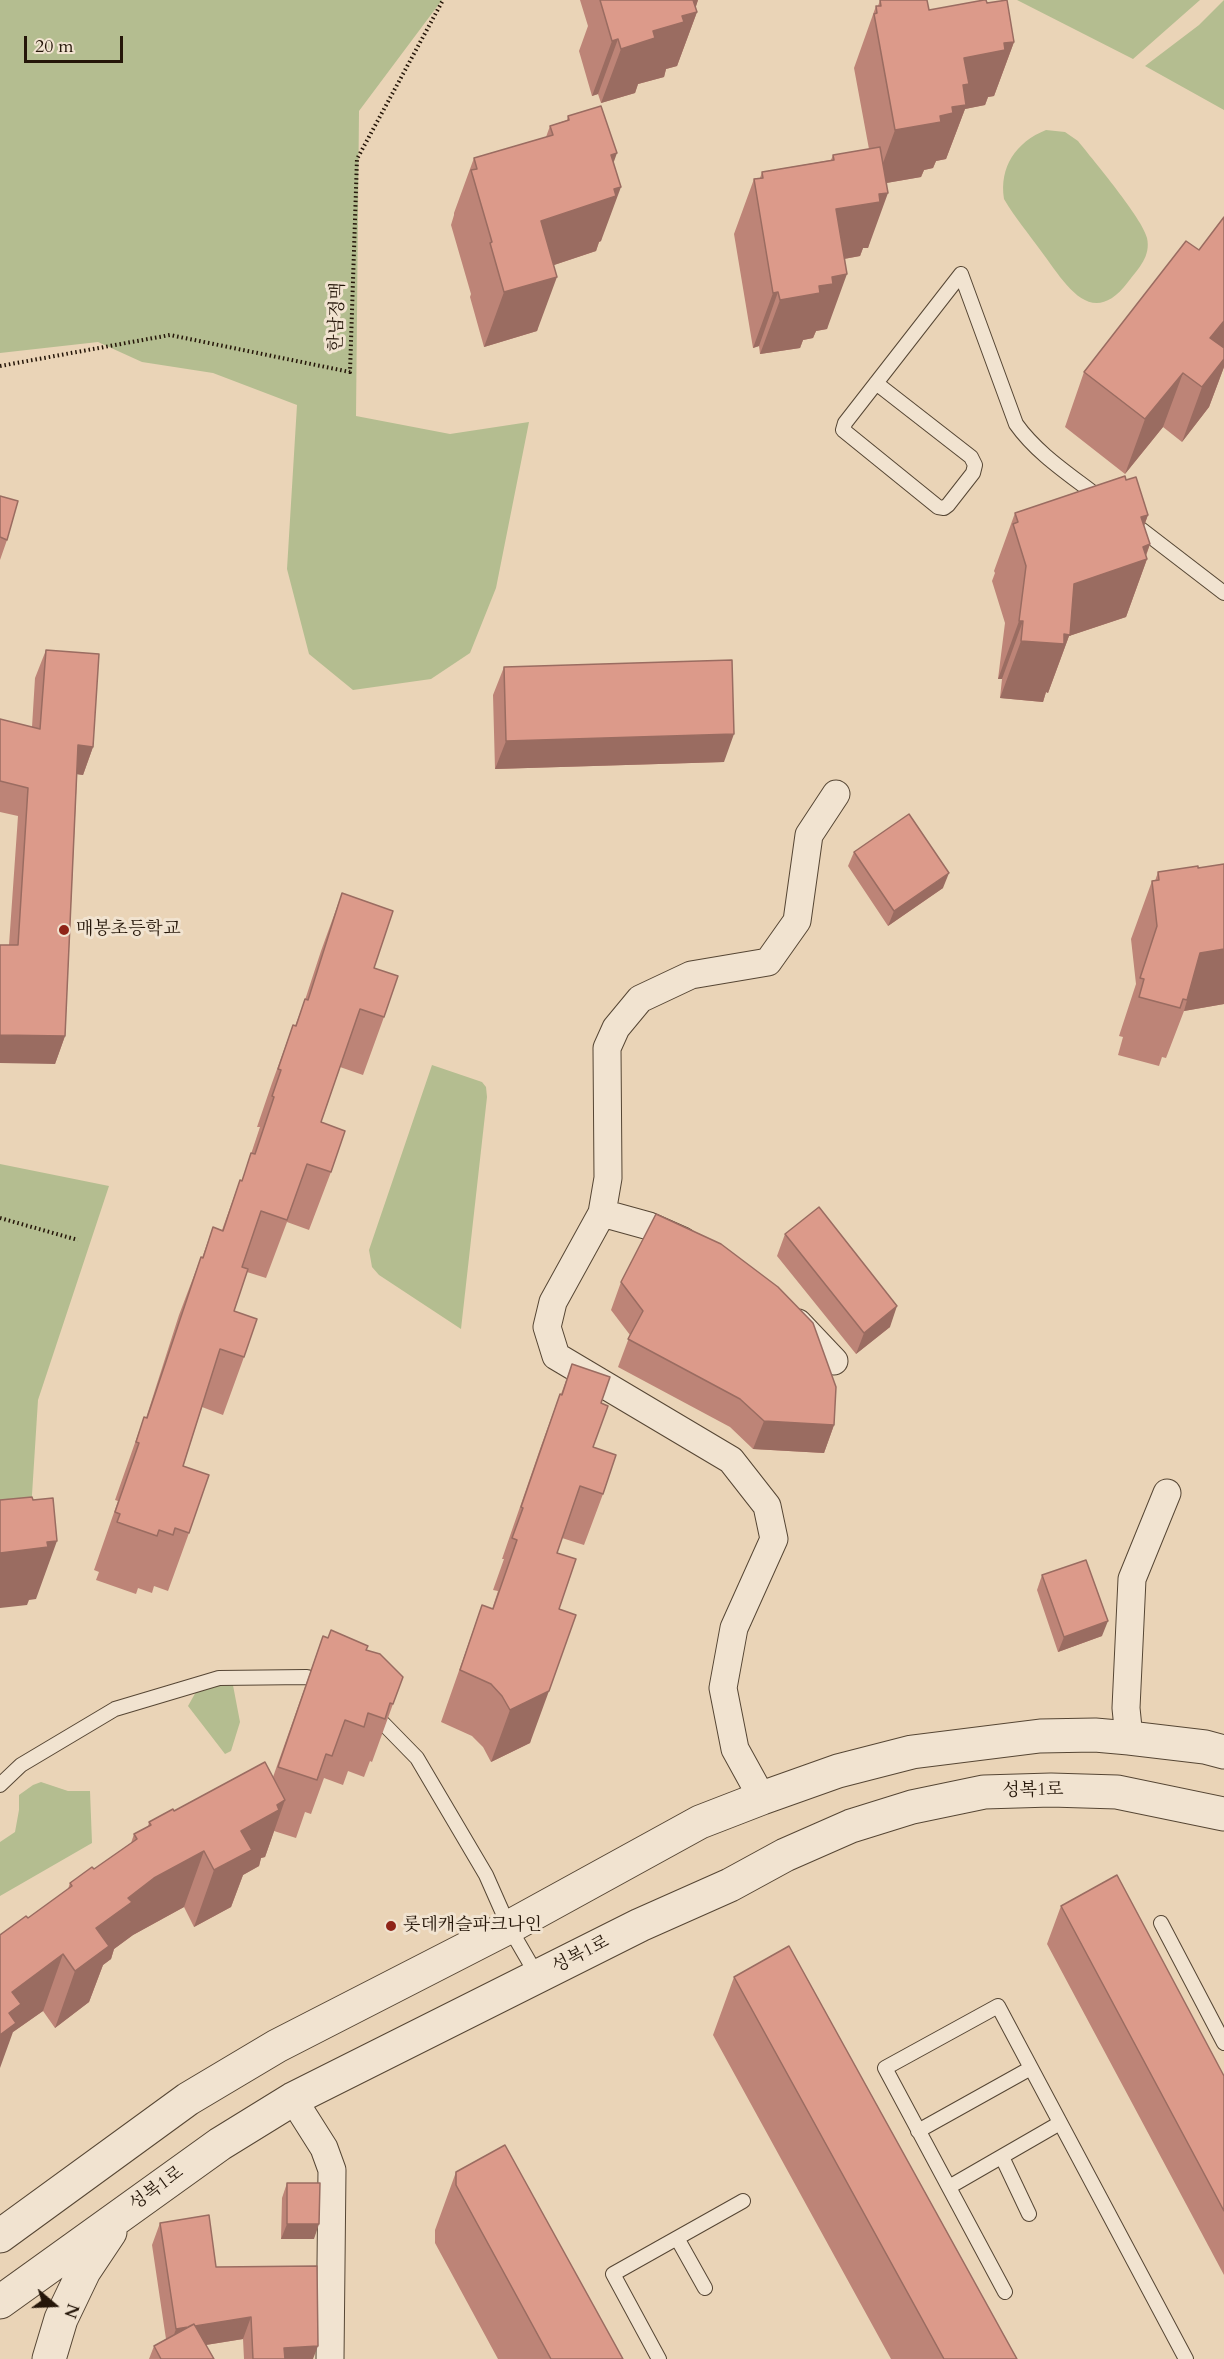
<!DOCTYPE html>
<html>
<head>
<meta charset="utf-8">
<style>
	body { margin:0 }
	#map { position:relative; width:1224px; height:2359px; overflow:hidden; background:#ead4b7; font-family:Cardo,serif }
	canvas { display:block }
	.north { position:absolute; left:24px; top:2275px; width:60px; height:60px; -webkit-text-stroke:4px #f1e3d0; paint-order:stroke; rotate:109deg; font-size:16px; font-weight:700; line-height:24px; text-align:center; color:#251609 }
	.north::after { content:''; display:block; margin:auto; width:21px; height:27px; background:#251609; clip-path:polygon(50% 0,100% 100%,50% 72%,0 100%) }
	.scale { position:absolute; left:24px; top:36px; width:99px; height:27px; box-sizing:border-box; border:3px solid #251609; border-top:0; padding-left:8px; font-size:18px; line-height:21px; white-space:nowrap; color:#251609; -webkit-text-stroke:4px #f1e3d0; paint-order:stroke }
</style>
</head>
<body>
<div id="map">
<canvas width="1224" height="2359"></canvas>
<div class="north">N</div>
<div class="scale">20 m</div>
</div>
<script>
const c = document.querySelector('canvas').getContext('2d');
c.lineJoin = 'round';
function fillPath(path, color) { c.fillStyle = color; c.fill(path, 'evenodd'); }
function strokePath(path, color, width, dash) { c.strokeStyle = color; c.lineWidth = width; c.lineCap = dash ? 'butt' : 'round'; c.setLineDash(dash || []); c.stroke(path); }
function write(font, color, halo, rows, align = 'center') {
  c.font = font + ' Cardo,"Noto Serif KR",serif'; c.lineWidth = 6; c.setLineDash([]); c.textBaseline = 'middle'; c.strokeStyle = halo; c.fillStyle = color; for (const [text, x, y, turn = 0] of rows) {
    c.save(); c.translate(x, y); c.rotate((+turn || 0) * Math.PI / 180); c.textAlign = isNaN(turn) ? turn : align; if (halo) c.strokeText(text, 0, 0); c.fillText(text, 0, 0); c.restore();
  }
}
const green = new Path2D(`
	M0 0H442L359 111 356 416 450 434 529 422 496 588 470 653 431 679 353 690 309 654 287 569 297 405 213 373 142 362 98 342 0 353Z
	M1017 0H1200L1133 59Z
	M1224 0V110L1145 66 1199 25Z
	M1046 130 1065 132 1078 141C1093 160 1143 219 1147 238 1151 256 1139 268 1128 282 1091 331 1065 283 1041 251 1029 234 1015 218 1004 199 999 167 1016 142 1046 130Z
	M432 1065 482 1082 486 1087 487 1097 461 1329 379 1275 372 1267 369 1250Z
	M0 1164 109 1186 38 1400 29 1542 0 1541Z
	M232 1680 240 1722 231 1751 225 1754 188 1706 197 1690Z
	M41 1782 68 1791H90L92 1843 0 1896V1842L15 1832 19 1810V1795L33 1785Z`);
const path = new Path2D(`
	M0 366 170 335 350 372 357 159 443 0
	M0 1218 78 1240`);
const service = new Path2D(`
	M961 274 1016 424C1038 455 1072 476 1101 499
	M876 383 971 457 975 465 973 473 948 505 944 508 938 507 843 430 845 423C884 373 922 324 961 274
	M1133 523 1224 593
	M373 1713 417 1758 486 1875 509 1927 538 1977
	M0 1785 21 1765 115 1709 219 1678 307 1677 324 1684
	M1161 1923 1224 2043
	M918 2131 1031 2068
	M1002 2157 1029 2214
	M949 2187 1060 2123
	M677 2238 705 2288
	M1005 2292 885 2068 998 2006 1186 2359
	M659 2359 613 2274 743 2201`);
const minor = new Path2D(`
	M602 1213 649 1226 683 1241
	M798 1323 834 1361
	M1129 1738 1126 1708 1132 1579 1167 1493
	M762 1798 735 1749 723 1688 734 1628 774 1539 767 1506 731 1460 556 1356 547 1327 553 1302 602 1213 608 1178 607 1048 616 1028 640 999 691 975 768 962 797 921 809 835 836 794
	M293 2099 324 2148 332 2170 330 2359`);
const tertiary = new Path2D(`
	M0 2236 188 2099 277 2046 509 1927 700 1822 762 1798 838 1771 912 1752 1040 1736 1095 1735 1129 1738 1205 1747 1224 1752
	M0 2302 220 2144 293 2099 640 1925 730 1885 785 1855 851 1826 912 1807 984 1792 1051 1790 1117 1792 1224 1814
	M49 2359 61 2319 84 2271 110 2232`);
const wall = new Path2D(`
	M580 0H698L695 8 697 12 677 66 666 69 664 77 638 84 635 93 601 103 598 94 592 96 579 51 588 26Z
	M880 0 929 10 987 3 1014 42 994 96 988 97 985 105 965 109 946 159 936 161 933 168 924 170 921 177 886 183 868 248H863L860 256 844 259 827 329 816 331 813 338 803 340 800 348 760 354 759 346 753 348 734 234 754 179 760 178 762 172 831 160 833 155 869 149 854 68 876 6H878Z
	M568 116 614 164 601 241 599 242 596 251 554 265 537 331 484 347 470 297 471 294 451 225 454 215V213L474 158 546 137 550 126 567 120Z
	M1224 217V367L1209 407 1182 442 1163 427 1125 474 1065 427 1084 372 1199 250Z
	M0 496 7 540 0 560Z
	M1015 513 1148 515 1144 526 1150 544 1146 556 1147 559 1126 617 1069 636 1048 693 1046 692 1043 702 1000 698 1002 679H998L1005 623 992 581 995 573 994 571Z
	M46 650 93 747 83 775 77 774 65 1036 55 1064 9 945 18 816 0 812V719L32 727 35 678Z
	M504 667 724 762 495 769 493 695Z
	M854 852 943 888 888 926 848 866Z
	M1198 868 1224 1004 1184 1011 1166 1058 1162 1057 1159 1066 1118 1055 1123 1037 1119 1036 1136 984 1131 939 1152 881H1155L1158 872Z
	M342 893 374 968 384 1017 363 1075 340 1067 321 1122 331 1172 309 1230 287 1222 266 1278 247 1272 234 1311 244 1357 223 1415 202 1407 183 1466 189 1533 168 1591 154 1586 152 1593 138 1588 136 1594 96 1580 99 1572 94 1570 118 1501 115 1500 144 1417 146 1418 179 1315 201 1257 202 1258 213 1227 222 1230 240 1180 242 1181 260 1127H257L272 1083 293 1025 295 1026 305 1000 321 951Z
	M785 1234 890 1327 856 1354 777 1256Z
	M621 1282 834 1425 824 1453 753 1449 730 1427 618 1367 630 1335 611 1310Z
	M572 1364 601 1403 593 1447 603 1494 584 1545 562 1538 557 1553 559 1609 530 1743 491 1762 483 1747 472 1736 441 1722 482 1605 492 1609 498 1591 493 1590 504 1559H502L541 1446 560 1394H561Z
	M1042 1575 1102 1636 1058 1652 1037 1590Z
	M323 1636 366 1650 393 1704 372 1762 370 1761 364 1777 348 1771 343 1785 324 1778 311 1814 305 1812 296 1838 274 1831 265 1857 261 1858 259 1866 243 1875 231 1907 194 1927 184 1907 133 1935 114 1949 111 1959 103 1965 89 2002 55 2028 43 2011 13 2032 28 1918 68 1889 70 1883 94 1869 131 1843 134 1834 148 1827 149 1822 174 1811 273 1777Z
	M1061 1906 1224 2076V2275L1047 1944Z
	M734 1977 1017 2359H891L713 2035Z
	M456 2172 623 2359H498L435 2243V2230Z
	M287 2183 314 2239H281L282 2198Z
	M160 2223 216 2267 313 2359H244L243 2339 206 2345 214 2359H149L154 2346 166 2339 152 2245Z`);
const shadedWall = new Path2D(`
	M680 0H698L694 13 697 12 677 66 666 69 664 77 638 84 635 93 601 103 621 49 653 31Z
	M618 39 598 94 592 96 612 41Z
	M1014 42 994 96 988 97 985 105 965 109 946 159 936 161 933 168 924 170 921 177 875 185 895 130 964 58 1004 43Z
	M617 153 600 201 614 189 621 187 601 241 599 242 596 251 521 276 541 221 611 155Z
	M888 193 868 248H863L860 256 816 264 836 209 879 194Z
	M847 274 827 329 816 331 813 338 803 340 800 348 760 354 780 300 819 286 832 277Z
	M557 277 537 331 484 347 504 292Z
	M778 292 759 346 753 348 773 293Z
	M1224 321V352L1210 338Z
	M1224 359V367L1209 407 1182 442 1202 387Z
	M1183 373 1163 427 1125 474 1145 419Z
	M1148 515 1129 565 1143 547 1150 544 1144 560 1147 559 1126 617 1069 636 1048 693 1046 692 1043 702 1000 698 1021 641 1074 584 1141 517Z
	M1019 621H1023L1002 679H998Z
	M734 734 724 762 495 769 506 741Z
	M78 745 93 747 83 775 68 773Z
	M949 873 943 888 888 926 894 911Z
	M1224 949V1004L1184 1011 1200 953Z
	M0 1035 65 1036 55 1064 0 1063Z
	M897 1306 890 1327 856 1354 864 1333Z
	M764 1421 834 1425 824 1453 753 1449Z
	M57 1541 36 1599 29 1600 27 1605 0 1608V1553L47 1542Z
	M1108 1621 1102 1636 1058 1652 1064 1637Z
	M549 1691 530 1743 491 1762 510 1710Z
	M285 1800 265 1857 261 1858 259 1866 243 1875 231 1907 194 1927 214 1870 241 1831 277 1805Z
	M204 1851 184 1907 133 1935 114 1949 111 1959 103 1965 89 2002 55 2028 75 1971 96 1928 128 1898 154 1878Z
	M63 1954 43 2011 13 2032 0 2068V2024L12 1992Z
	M287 2224H319L314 2239H281Z
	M251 2317 243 2339 168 2351 176 2329Z
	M318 2346 313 2359H280L284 2348Z`);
const building = new Path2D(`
	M600 0H693L697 12 682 16 684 22 653 31 655 38 621 49 618 39 612 41Z
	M880 0H927L929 10 984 0H986L987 3 1007 0 1014 42 1004 43 1005 50 964 58 969 84 963 85 966 105 952 107 953 113 940 116 941 122 895 130 874 14 877 13 876 6H881Z
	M601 106 617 153 611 155 621 187 614 189 616 196 541 221 557 277 504 292 490 243 492 242 471 170 477 169 474 158 553 135 550 126 569 120 568 116Z
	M880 147 888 193 879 194 880 202 836 209 847 274 832 277 833 284 819 286 820 293 780 300 778 292 773 293 754 179 763 178 762 172 834 160 833 155Z
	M1224 217V321L1210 338 1224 348V359L1202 387 1183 373 1145 419 1084 372 1186 241 1199 250Z
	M1125 476 1126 480 1136 477 1148 515 1141 517 1150 544 1143 547 1147 559 1074 584 1070 635 1064 634V644L1021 641 1023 621H1019L1026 566 1013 524 1018 522 1015 513Z
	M0 496 18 501 7 540 0 537Z
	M46 650 99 654 93 747 78 745 65 1036 0 1035V945H18L28 788 0 781V719L40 729Z
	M732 660 734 734 506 741 504 667Z
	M909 814 949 873 894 911 854 852Z
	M1224 864V949L1200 953 1187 1000 1183 999 1180 1008 1139 997 1144 979 1140 978 1157 926 1152 881 1159 880 1158 872 1198 866V868Z
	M342 893 393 911 374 968 398 976 384 1017 360 1009 321 1122 345 1131 331 1172 307 1164 287 1220 261 1211 242 1267 248 1269 234 1311 257 1319 244 1357 220 1349 183 1466 209 1475 189 1533 175 1528 173 1535 159 1530 157 1536 117 1522 120 1514 115 1512 139 1443 136 1442 144 1417 147 1418 201 1257 203 1258 213 1227 223 1231 240 1180 242 1181 251 1153 255 1154 274 1097 272 1096 281 1070 278 1069 293 1025 296 1026 305 999 308 1000Z
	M819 1207 897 1306 864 1333 785 1234Z
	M656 1214 721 1244 778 1287 813 1323 836 1387 834 1425 764 1421 740 1399 628 1339 643 1311 621 1282Z
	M572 1364 610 1377 601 1403 608 1406 593 1447 616 1455 603 1494 580 1486 557 1553 576 1559 559 1609 576 1615 549 1691 510 1710 502 1696 491 1684 460 1670 482 1605 493 1609 517 1540 512 1538 523 1508 521 1507 560 1394 562 1395Z
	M32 1497 33 1500 53 1498 57 1541 47 1542 48 1547 0 1553V1500Z
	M1086 1560 1108 1621 1064 1637 1042 1575Z
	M331 1630 368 1646 366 1650 380 1654 403 1677 393 1704 390 1703 385 1719 368 1713 364 1727 345 1720 332 1756 326 1754 317 1780 278 1767 323 1636 328 1638Z
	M265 1762 285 1800 277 1805 279 1810 241 1831 252 1850 214 1870 204 1851 154 1878 128 1898 132 1902 96 1928 109 1946 75 1971 63 1954 12 1992 21 2004 9 2013 16 2023 0 2035V1935L26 1916 28 1918 72 1886 70 1883 92 1867 94 1869 137 1839 134 1834 151 1825 149 1822 173 1809 174 1811Z
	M1117 1875 1224 2076V2211L1061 1906Z
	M789 1946 1017 2359H944L734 1977Z
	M505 2145 623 2359H551L456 2185V2172Z
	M287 2183H320L319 2224H287Z
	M209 2215 216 2267 317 2266 318 2346 284 2348 285 2359H253L251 2317 195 2326 194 2324 188 2327 176 2329 160 2223Z
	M194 2324 214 2359H161L154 2346Z`);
const markers = [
	[64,930,6,"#8f2418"],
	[391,1926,6,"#8f2418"]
];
const streetNames = [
	["한남정맥",338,317,-88],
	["성복1로",1033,1791,-1],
	["성복1로",581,1955,-27],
	["성복1로",157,2189,-36]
];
const poiNames = [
	["매봉초등학교",76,930],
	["롯데캐슬파크나인",403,1926]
];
fillPath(green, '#b4bd90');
strokePath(service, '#564634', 16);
strokePath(minor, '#564634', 29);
strokePath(tertiary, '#564634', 35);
strokePath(path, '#251609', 4, [1.5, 3]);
strokePath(service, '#f1e3d0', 14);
strokePath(minor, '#f1e3d0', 27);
strokePath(tertiary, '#f1e3d0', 33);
fillPath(wall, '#bd8477');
fillPath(shadedWall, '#9a6c61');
fillPath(building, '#dc9a8a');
strokePath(building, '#9a6c61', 1.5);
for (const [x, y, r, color] of markers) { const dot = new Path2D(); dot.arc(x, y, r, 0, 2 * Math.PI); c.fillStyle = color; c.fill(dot); strokePath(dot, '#f1e3d0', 2); }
write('18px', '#251609', '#f1e3d0', streetNames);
write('18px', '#251609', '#f1e3d0', poiNames, 'left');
</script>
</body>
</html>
